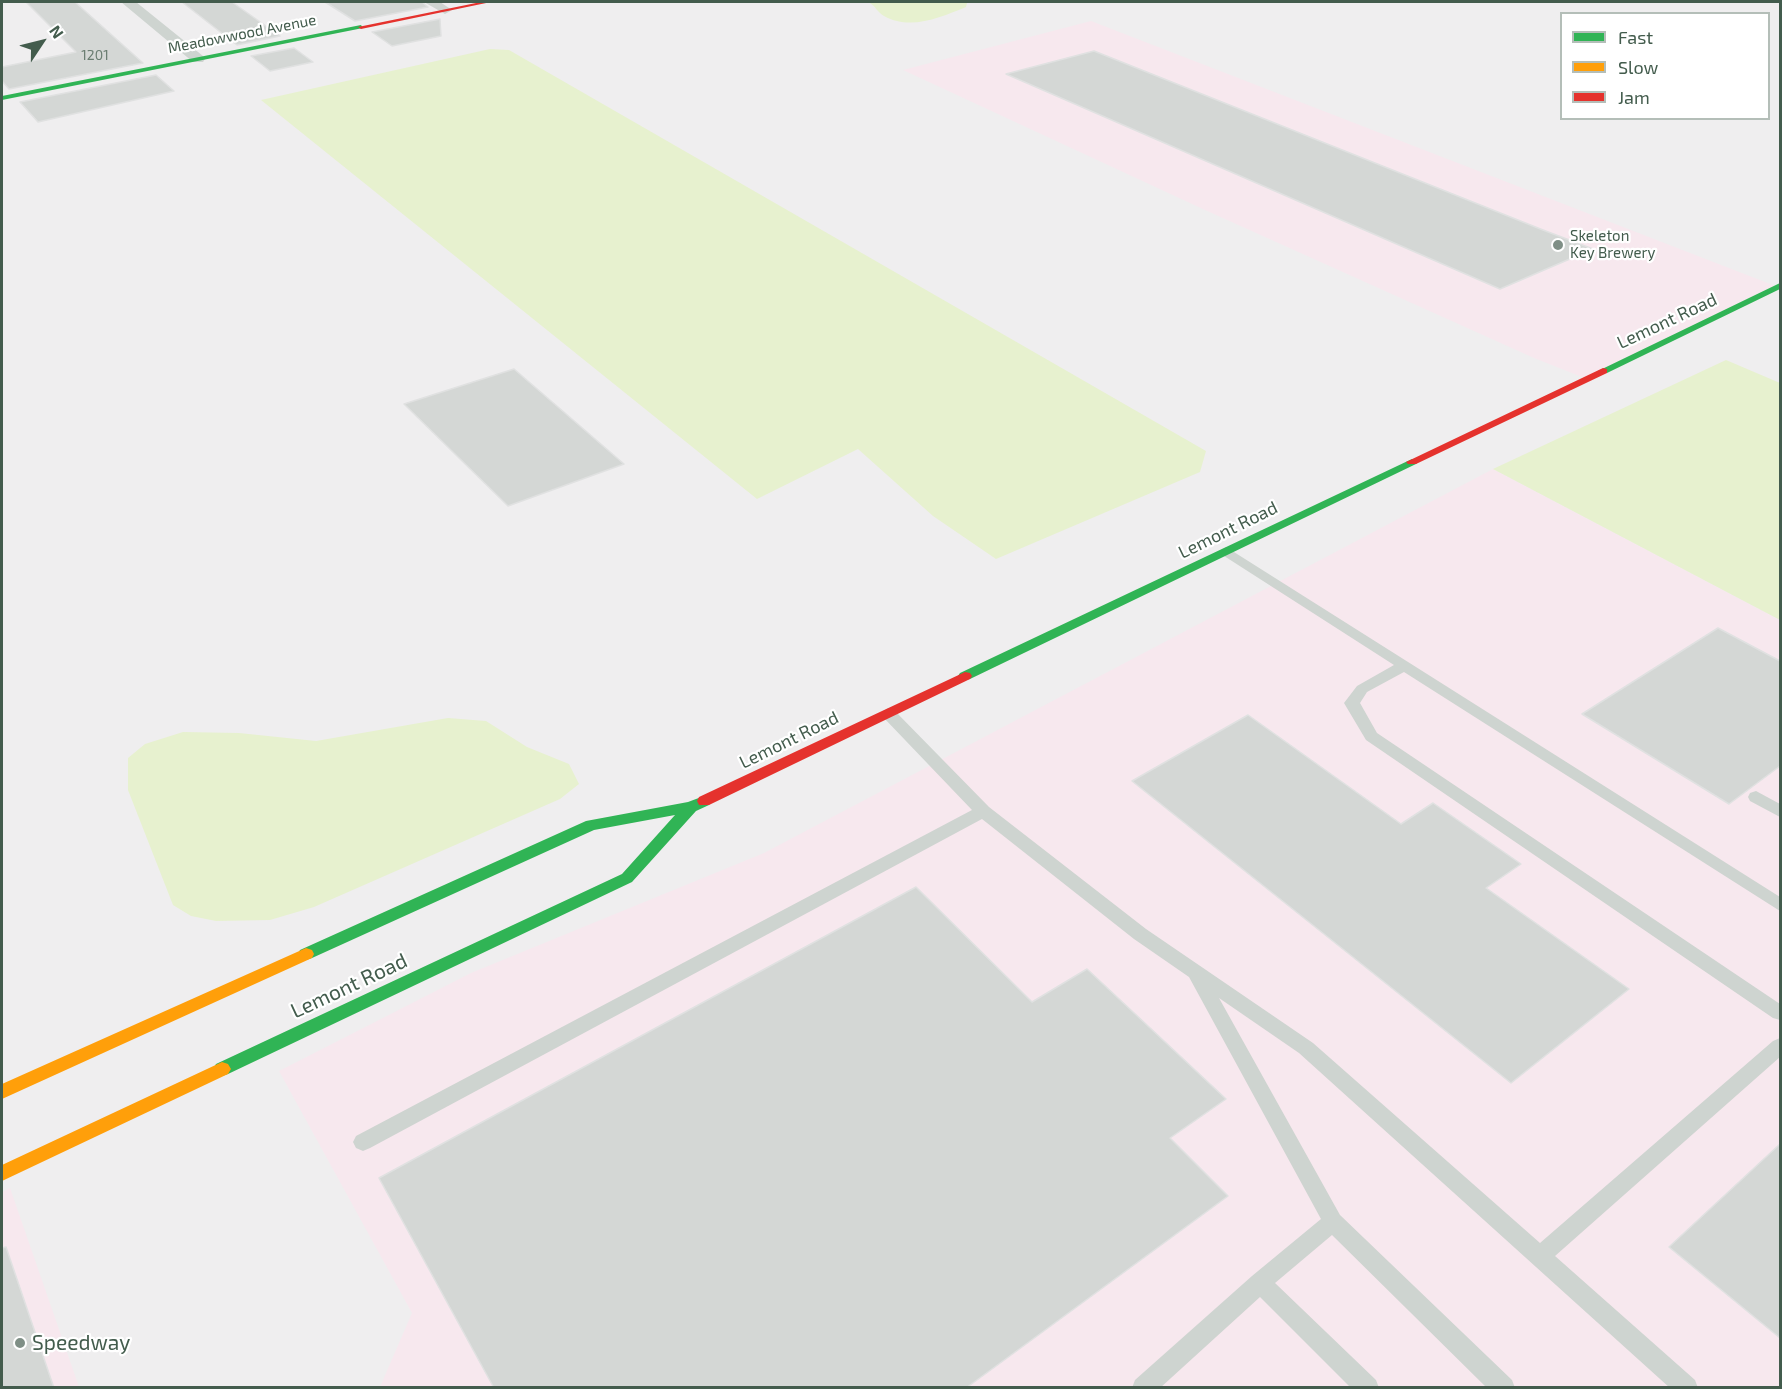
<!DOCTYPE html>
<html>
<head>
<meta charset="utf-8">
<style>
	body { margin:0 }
	#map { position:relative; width:1782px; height:1389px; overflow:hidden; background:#efeeef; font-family:"Exo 2",sans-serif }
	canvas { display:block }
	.frame { position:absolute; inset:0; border:3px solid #435c4d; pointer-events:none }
	.legend { position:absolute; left:1560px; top:12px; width:210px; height:108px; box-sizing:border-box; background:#fff; border:2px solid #b4beb8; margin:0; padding:8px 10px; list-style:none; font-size:18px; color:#435c4d }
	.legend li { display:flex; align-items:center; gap:12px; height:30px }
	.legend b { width:30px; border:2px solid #b4beb8 }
	.north { position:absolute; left:12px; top:12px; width:60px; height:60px; -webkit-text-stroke:4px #fff; paint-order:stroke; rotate:55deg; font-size:16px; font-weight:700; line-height:24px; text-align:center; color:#435c4d }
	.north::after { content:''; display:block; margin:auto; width:21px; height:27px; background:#435c4d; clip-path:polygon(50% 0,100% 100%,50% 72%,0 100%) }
</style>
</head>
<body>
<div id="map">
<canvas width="1782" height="1389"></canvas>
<div class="frame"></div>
<ul class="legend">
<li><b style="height:8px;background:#30b455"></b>Fast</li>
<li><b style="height:8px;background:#ff9f0a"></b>Slow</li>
<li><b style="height:8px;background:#e5322d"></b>Jam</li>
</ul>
<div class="north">N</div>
</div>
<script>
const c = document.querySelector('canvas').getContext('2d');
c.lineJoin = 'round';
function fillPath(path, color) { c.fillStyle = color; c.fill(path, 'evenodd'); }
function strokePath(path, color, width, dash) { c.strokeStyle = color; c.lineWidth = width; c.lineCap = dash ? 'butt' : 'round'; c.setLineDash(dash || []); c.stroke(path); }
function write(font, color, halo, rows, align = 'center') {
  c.font = font + ' "Exo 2",sans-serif'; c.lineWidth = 4.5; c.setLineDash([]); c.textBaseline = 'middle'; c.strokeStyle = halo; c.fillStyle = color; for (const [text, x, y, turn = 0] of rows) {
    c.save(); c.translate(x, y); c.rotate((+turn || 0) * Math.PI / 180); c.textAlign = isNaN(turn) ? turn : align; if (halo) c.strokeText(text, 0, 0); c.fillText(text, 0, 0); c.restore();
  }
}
const commercial = new Path2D(`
	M1091 21 1778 287 1587 379 1534 358 1205 210 903 70Z
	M1493 469 1780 620V1387H380L412 1313 279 1071 471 973 764 853Z
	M10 1188 79 1387 2 1388V1192Z`);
const green = new Path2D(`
	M868 2H966L967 3 966 7C941 17 911 31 884 16 876 11 876 6 868 2Z
	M490 49 509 50 1206 451 1200 472 996 559 933 516 858 449 757 499 261 100Z
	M1726 360 1780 383V620L1493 469Z
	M448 718 486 721 527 747 569 764 579 784 560 799 314 907 270 920 216 921 191 916 173 905 128 790V758L145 744 183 732 239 733 316 741Z`);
const building = new Path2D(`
	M26 2H75L143 63 9 89 2 81V67L76 52Z
	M182 2H232L280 36 237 45Z
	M325 2H422L428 7 355 21Z
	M440 19 441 36 392 46 372 32Z
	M294 48 313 62 270 71 251 56Z
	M1094 51 1543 230 1593 249 1500 289 1006 74Z
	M156 75 174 91 38 122 20 102Z
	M514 369 624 464 508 506 404 404Z
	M1718 628 1780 661V766L1729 804 1582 714Z
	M1248 715 1401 824 1433 803 1521 864 1486 888 1629 989 1511 1083 1132 781Z
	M916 887 1032 1002 1087 969 1226 1099 1170 1138 1228 1196 966 1388H494L379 1178Z
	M1780 1144V1338L1669 1247Z
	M6 1247 54 1388H2V1248Z`);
const lane = new Path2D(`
	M1226 547 1780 897V911L1404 672 1367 692 1360 703 1377 733 1780 1004V1020L1773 1018 1366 740 1344 703 1357 686 1394 665 1221 554 1219 551Z
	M888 708 893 709 989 807 1146 929 1313 1043 1540 1243 1773 1041 1780 1038V1057L1555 1256 1695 1380 1698 1388H1670L1299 1053 1219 998 1340 1215 1512 1380 1515 1388H1487L1332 1235 1275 1283 1376 1380 1379 1388H1351L1260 1297 1160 1388H1132L1135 1380 1252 1276 1321 1219 1189 977 1134 939 982 819 370 1148 363 1151 356 1148 353 1142 356 1136 972 810 883 717 880 713Z
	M1756 791 1780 804V817L1750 801 1748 797 1750 793Z`);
const street = new Path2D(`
	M121 2H136L203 56 205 59 203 62H193Z
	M424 2H440L452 10 445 14Z`);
const fast = new Path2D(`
	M361 25 363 28 2 100V96Z
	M1780 283V289L1607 373H1599L1598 371Z
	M1412 459 1418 462 1416 464 970 679 965 680 958 676 960 673Z
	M704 796 709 797 711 801 709 805 696 811 632 882 228 1074 222 1076 216 1074 213 1069 216 1064 622 874 675 815 594 830 312 958 306 960 300 958 298 954 300 950 586 821 688 802Z`);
const slow = new Path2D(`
	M306 948 312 950 314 954 312 958 2 1099V1084Z
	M222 1062 228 1064 231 1069 228 1074 2 1181V1165Z`);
const jam = new Path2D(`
	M481 2H491L361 29 358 27Z
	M1603 368 1607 369V373L1416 464H1408L1406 462Z
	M965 672 970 673 972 676 970 679 709 805H699L697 801 699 797Z`);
const markers = [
	[1558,245,6,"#7f8f86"],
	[20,1343,6,"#7f8f86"]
];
const farNumbernames = [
	["1201",95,55]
];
const farStreetnames = [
	["Meadowwood Avenue",242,34,-11]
];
const farPoinames = [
	["Skeleton",1570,236],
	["Key Brewery",1570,253]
];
const streetNames = [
	["Lemont Road",1667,321,-25],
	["Lemont Road",1228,530,-26],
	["Lemont Road",789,740,-26]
];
const nearStreetnames = [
	["Lemont Road",349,986,-25]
];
const nearPoinames = [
	["Speedway",32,1343]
];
fillPath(commercial, '#f7e8ee');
fillPath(green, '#e7f1cf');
fillPath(building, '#d4d7d5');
strokePath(building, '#e0e1e1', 1.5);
fillPath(lane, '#ced4d0');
fillPath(street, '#ced4d0');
fillPath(fast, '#30b455');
fillPath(slow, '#ff9f0a');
fillPath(jam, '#e5322d');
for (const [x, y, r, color] of markers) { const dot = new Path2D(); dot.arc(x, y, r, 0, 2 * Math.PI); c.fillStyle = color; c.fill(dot); strokePath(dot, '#fff', 2); }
write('14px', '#6a7d71', null, farNumbernames);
write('15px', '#435c4d', '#fff', farStreetnames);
write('15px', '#435c4d', '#fff', farPoinames, 'left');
write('18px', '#435c4d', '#fff', streetNames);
write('21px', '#435c4d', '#fff', nearStreetnames);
write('21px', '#435c4d', '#fff', nearPoinames, 'left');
</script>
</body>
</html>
